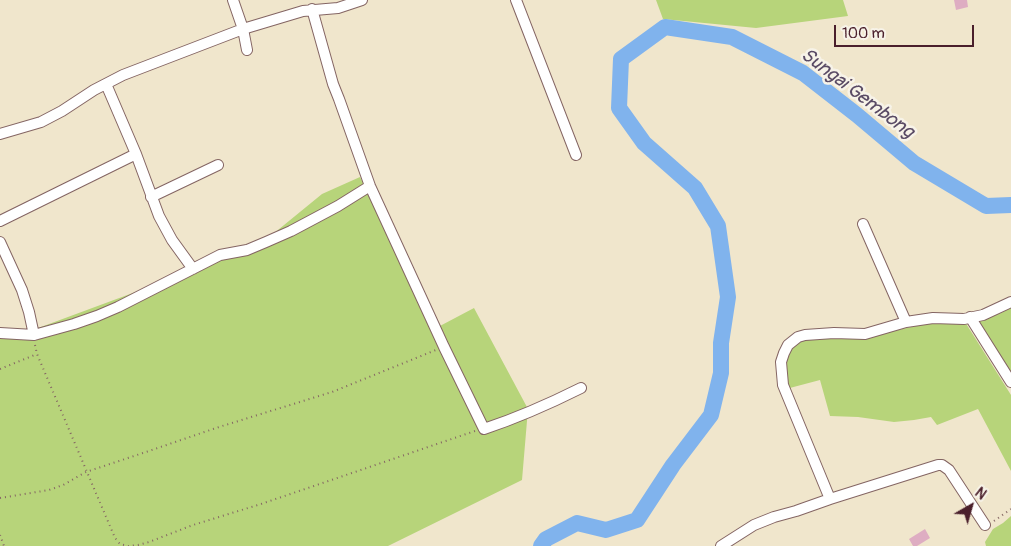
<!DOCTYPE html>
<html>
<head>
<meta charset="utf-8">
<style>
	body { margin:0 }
	#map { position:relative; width:1011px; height:546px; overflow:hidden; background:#f0e6cc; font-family:Pangolin,sans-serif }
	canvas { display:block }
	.north { position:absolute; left:946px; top:481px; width:50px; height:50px; -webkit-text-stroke:4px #f7f3e8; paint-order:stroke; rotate:38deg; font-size:14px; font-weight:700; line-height:20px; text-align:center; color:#4a1f2b }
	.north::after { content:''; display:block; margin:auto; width:18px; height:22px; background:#4a1f2b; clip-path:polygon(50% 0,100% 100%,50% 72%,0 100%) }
	.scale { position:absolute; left:834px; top:25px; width:140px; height:22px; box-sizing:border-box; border:2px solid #4a1f2b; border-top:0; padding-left:6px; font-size:15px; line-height:18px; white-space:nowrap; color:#4a1f2b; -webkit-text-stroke:4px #f7f3e8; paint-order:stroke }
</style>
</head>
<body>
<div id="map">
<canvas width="1011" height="546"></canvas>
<div class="north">N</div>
<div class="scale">100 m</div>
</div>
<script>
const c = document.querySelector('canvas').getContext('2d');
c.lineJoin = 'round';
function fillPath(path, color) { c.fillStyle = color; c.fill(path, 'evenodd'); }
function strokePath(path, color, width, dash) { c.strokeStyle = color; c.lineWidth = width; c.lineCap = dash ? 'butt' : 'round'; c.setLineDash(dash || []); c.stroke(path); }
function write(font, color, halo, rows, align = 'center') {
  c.font = font + ' Pangolin,sans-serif'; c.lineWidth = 5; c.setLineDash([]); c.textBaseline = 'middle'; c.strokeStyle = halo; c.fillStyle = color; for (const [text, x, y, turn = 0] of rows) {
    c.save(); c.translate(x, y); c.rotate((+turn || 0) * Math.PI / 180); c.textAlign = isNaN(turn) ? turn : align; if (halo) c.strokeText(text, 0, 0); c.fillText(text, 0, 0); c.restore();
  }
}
const green = new Path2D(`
	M656 0H843L848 16 756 28 663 19Z
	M360 177 438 327 474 308 528 409 522 480 388 546H0V329L22 334 176 277 185 266 262 243 322 194Z
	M1011 307V387L970 322 1001 313Z
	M949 321 965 322 1011 395V471L978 409 937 425 931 417 914 420 894 422 858 417 830 416 820 380 786 389 783 365 791 347 807 339 836 337 864 338 928 323Z
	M1011 516V546H986L985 542 993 529 1003 523Z`);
const river = new Path2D(`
	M541 546 546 539 577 523 606 530 637 520 673 465 711 415 721 373V343L728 297 718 226 695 188 644 143 619 108 621 59 665 27 732 37 803 73 857 115 914 163 986 206 1011 205`);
const building = new Path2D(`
	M954 0H967L968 7 956 10Z
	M925 529 930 538 917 546H913L909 539Z`);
const path = new Path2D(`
	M35 345 37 354 115 538 120 544 128 546 138 545 149 542 193 525 261 504 475 431
	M0 369 37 354
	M0 498 49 490 63 485 86 472 146 452 219 427 332 392 436 350
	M994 521 1011 509
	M0 535 4 546`);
const minor = new Path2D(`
	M233 0 243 29 247 50
	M516 0 576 155
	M312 9 333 84 339 99 370 186 444 347 484 429C517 418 549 404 581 388
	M106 84 136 154 159 216 172 240 193 269
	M0 134 41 122 62 111 94 90 123 75 243 29 303 11 338 8 362 0
	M151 197 218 165
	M0 221 136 154
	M863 224 906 322
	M0 242 22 290 29 312 34 335
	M970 317 1011 382
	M0 333 34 335 74 324 97 316 118 307 220 255 247 250 266 242 291 231 338 206 370 186
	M830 499 783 385 781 362 784 353 788 345 798 337 805 335 834 333 865 334 906 322 933 318 964 319 983 315 1011 302
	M721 546 754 525 774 517 796 511 830 499 938 465H942L949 470 985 525`);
const waterNames = [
	["Sungai Gembong",857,94,37]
];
fillPath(green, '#b7d47a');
strokePath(river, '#80b3ed', 16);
fillPath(building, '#deadc2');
strokePath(minor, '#846563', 12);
strokePath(path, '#846563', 2, [1, 4]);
strokePath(minor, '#fff', 10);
write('italic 19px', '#5a4b65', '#f7f3e8', waterNames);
</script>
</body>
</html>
